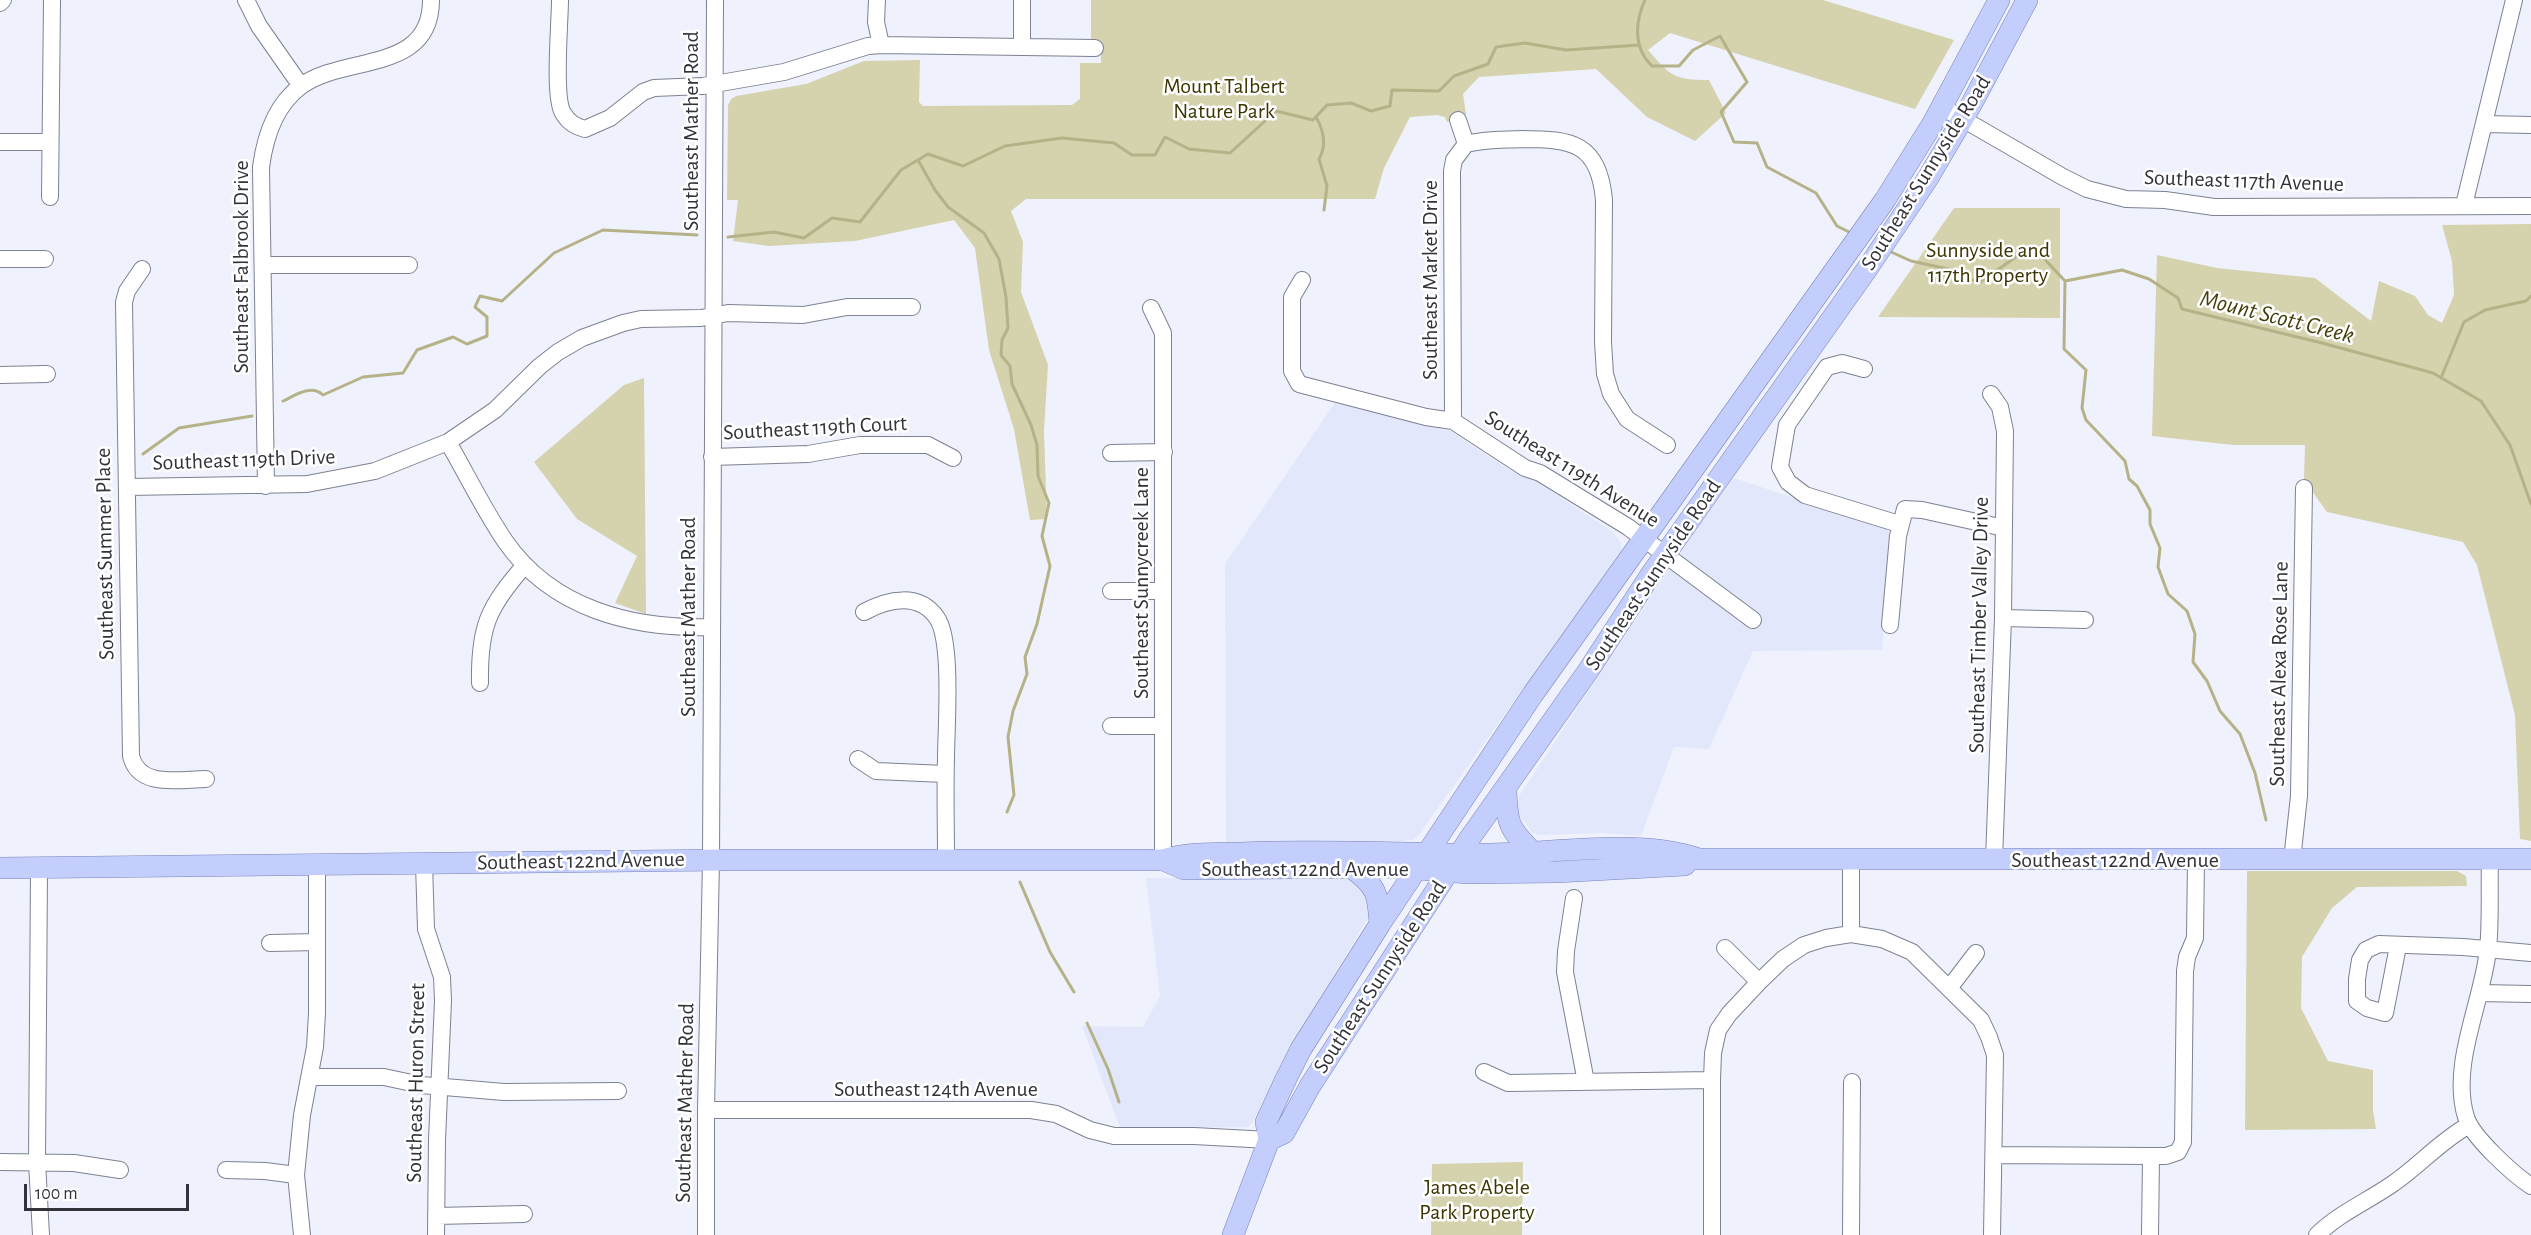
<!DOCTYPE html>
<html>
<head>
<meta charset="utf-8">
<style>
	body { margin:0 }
	#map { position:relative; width:2531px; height:1235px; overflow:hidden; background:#eff2fd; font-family:"Alegreya Sans",sans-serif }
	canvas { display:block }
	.scale { position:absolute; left:24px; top:1184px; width:165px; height:27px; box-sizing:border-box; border:3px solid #32333a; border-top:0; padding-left:8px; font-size:18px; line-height:21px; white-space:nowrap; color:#32333a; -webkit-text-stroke:4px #fff; paint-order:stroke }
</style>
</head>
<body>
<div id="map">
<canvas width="2531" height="1235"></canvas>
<div class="scale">100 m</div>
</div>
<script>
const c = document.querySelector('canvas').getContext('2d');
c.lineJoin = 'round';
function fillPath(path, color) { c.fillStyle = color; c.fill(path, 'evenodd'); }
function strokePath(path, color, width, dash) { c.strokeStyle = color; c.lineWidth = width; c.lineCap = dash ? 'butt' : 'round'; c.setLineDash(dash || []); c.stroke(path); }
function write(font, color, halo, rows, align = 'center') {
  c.font = font + ' "Alegreya Sans",sans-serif'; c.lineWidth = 5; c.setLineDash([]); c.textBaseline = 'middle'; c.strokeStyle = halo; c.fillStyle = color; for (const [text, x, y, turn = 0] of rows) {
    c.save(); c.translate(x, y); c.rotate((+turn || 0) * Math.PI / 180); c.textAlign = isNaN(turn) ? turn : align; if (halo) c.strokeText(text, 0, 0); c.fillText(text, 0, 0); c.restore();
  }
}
const built = new Path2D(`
	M1336 401 1450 431 1514 473 1535 481 1613 532 1621 543V552L1418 836 1412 840 1402 841 1226 843 1225 564Z
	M1734 478 1884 528 1889 532 1892 538 1882 650 1753 651 1709 749 1674 747 1641 836 1603 833 1540 835 1532 833 1525 822 1516 814 1519 796 1688 541Z
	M1146 878H1347L1353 880 1364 888 1371 909 1368 918 1283 1060 1253 1122 1248 1127 1120 1128 1082 1026 1143 1027 1160 996Z`);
const green = new Path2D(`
	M1091 0H1823L1954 40 1915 109 1670 33 1648 50C1671 76 1673 80 1709 80L1726 113 1695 141 1647 117 1596 69 1479 77 1463 94 1466 115 1447 122 1445 117 1437 115 1410 117 1384 168 1375 199H1026L1011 211 1023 242 1021 292 1048 365 1044 431 1047 519 1030 520 1014 429 989 350 975 248 954 220 855 241 769 246 733 241 738 200H727L728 105 731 99 736 96 806 84 864 61 920 60 919 102 923 106 1072 105 1080 99V63H1101V41H1091Z
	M1954 208H2060V318L1878 317Z
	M2531 224V841L2520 839 2515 715 2477 565 2463 542 2327 512 2304 480 2305 445H2233L2152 436 2157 255 2217 268 2315 278 2371 321 2379 281 2415 296 2428 315 2442 323 2454 295 2452 261 2442 225Z
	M644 378 646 614 615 603 637 556 577 519 534 462 624 385Z
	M2247 871H2457L2466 876 2467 886 2357 887 2332 908 2302 957 2301 1008 2328 1061 2373 1070V1111L2376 1129 2245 1130Z
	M1523 1162 1522 1235H1431L1432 1164Z`);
const stream = new Path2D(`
	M1645 0C1635 22 1633 48 1652 66H1679L1693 50 1720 36 1747 82 1721 112 1734 142 1757 143 1767 167 1816 193 1837 226 1853 234
	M1316 117C1324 131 1327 145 1319 159L1327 186 1324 210
	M918 160 935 190 948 207 984 233 999 259 1006 297 1008 328 1002 340 1001 355 1010 366 1012 384 1031 425 1037 445 1038 476 1049 503 1042 536 1050 566 1037 624 1025 657 1027 674 1013 711 1008 737 1014 795 1007 812
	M728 237 774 232 804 238 832 218 860 222 901 170 928 154 963 166 1005 146 1062 138 1114 143 1132 155H1155L1165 137 1189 149 1230 153 1276 111 1313 120 1327 105 1351 103 1371 111 1390 106 1392 90 1439 91 1454 76 1488 64 1496 47 1525 43 1566 50 1639 45
	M1889 251 1911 261 1953 270 1979 283 2020 254 2036 250 2065 281 2122 270 2149 279 2178 298 2182 309 2322 343 2433 373 2481 401 2510 445 2531 504
	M2065 281 2064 349 2086 370 2082 408 2086 420 2125 461 2129 479 2137 486 2150 510V524L2160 548 2158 567 2168 594 2187 611 2195 634 2193 662 2207 681 2220 711 2240 734 2255 773 2266 820
	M2441 378 2464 322 2485 310 2526 301 2531 296
	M283 401C296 395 311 384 323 395L363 377 403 373 417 350 453 337 467 344 487 336V317L475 307 480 296 502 301 554 253 603 230 697 235
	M143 454 179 428 252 416
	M1020 882 1050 952 1074 992
	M1087 1023 1108 1069 1119 1102`);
const minor = new Path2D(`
	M246 0 259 26 301 86
	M560 0C560 23 553 97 563 113 569 123 575 126 585 129L610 118 643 92 654 88 703 86 784 72 868 46 881 45 1095 48
	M877 0 876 22 881 45
	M1022 0V47
	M0 3 3 0
	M1942 107 2063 177 2087 189 2126 199 2165 200 2214 207 2531 206
	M1458 120 1466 144
	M2485 124 2531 125
	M0 142H50
	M1466 144C1485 139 1503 140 1522 139 1572 139 1599 143 1604 200L1603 342 1605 374 1611 394 1627 419 1667 445
	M50 197 52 0
	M2464 205 2514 0
	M0 259H45
	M263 265H409
	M142 269 127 291 124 302 131 756C139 789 180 779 206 779
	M1302 280 1292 297V371L1299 384 1426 417 1453 421 1525 468 1540 473 1628 527 1753 620
	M1151 308 1163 333V860
	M1864 369 1842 363 1827 367 1787 425 1780 467 1788 482 1805 495 1899 524
	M0 375 47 374
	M1991 394 2000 407 2005 431 2003 618 1994 860
	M1453 421 1452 171 1454 160 1466 144
	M448 442C467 475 484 510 505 541 552 609 632 629 710 627
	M1111 453 1164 452
	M712 457 808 454 860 445H928L953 458
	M266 486 261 167C265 137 275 105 301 86 345 54 431 74 431 0
	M127 487 307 484 375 471 448 442 495 410 540 366 558 352 582 338 623 323 641 319 701 318 728 313 803 315 847 307H912
	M1111 591H1163
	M864 612C888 599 919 592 937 618 953 641 946 729 946 759 945 792 946 826 946 859
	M2003 618 2085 620
	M1890 625 1898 536 1905 509 1922 510 2004 528
	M480 683C479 627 488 607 525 565
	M1111 726H1163
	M858 759 876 771 945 774
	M2490 859C2489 889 2491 920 2488 950 2482 1003 2450 1065 2466 1117 2472 1137 2513 1174 2531 1186
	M1851 860V934
	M2292 860 2299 796 2304 488
	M424 863 426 929 442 977 443 1001 437 1140 436 1235
	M39 868 37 1162 41 1235
	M1574 898 1566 951 1565 972 1586 1082
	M270 943 317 942
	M2398 946 2385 1013 2367 1008 2357 1001V979L2360 960 2366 950 2379 944 2463 947 2531 953
	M1725 948 1759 982
	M1950 987 1976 953
	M2480 993 2531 994
	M1484 1072 1508 1083 1712 1080
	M310 1077H384L421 1085 504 1092 618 1091
	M706 1110H1031L1056 1114 1090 1130 1114 1136H1194L1269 1140
	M1994 1155 2151 1156
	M0 1162 74 1163 120 1170
	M226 1170 265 1171 296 1175
	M436 1216 524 1214
	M302 1235 296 1175 302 1115 315 1047 317 1013V864
	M706 1235V1110L711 860 715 0
	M1712 1235V1080L1713 1053 1718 1030 1729 1014 1759 982 1783 959 1804 945 1826 938 1851 934 1882 939 1912 952 1981 1020 1989 1037 1995 1055 1992 1235
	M1851 1235 1852 1082
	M2150 1235 2151 1156H2166L2178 1152 2183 1142 2185 971 2187 957 2195 938 2196 860
	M2317 1235C2338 1214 2366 1202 2391 1185 2418 1167 2440 1141 2469 1125`);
const major = new Path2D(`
	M1506 789C1507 826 1509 828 1534 854
	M1163 860 1184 869 1393 867 1468 873 1557 872 1685 865
	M0 868 726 860H1163C1188 852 1213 854 1240 853 1320 849 1401 854 1481 854 1551 855 1633 837 1699 859H2531
	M1352 868C1377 887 1378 893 1380 924
	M1269 1140 1284 1133 1310 1086 1470 838 1588 671 1652 573 1867 269 1928 178 1972 103 2027 0
	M1233 1235 1269 1140 1266 1122 1285 1081 1301 1049 1380 924 1533 694 1885 200 1933 123 1999 0`);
const parkNames = [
	["Mount Talbert",1224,86],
	["Nature Park",1224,111],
	["Sunnyside and",1988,250],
	["117th Property",1988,275],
	["James Abele",1477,1187],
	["Park Property",1477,1212]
];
const streetNames = [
	["Southeast Mather Road",691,131,-90],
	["Southeast Sunnyside Road",1926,173,-58],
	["Southeast 117th Avenue",2244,181,2],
	["Southeast Falbrook Drive",241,267,-90],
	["Southeast Market Drive",1430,280,-90],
	["Southeast 119th Court",815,428,-3],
	["Southeast 119th Drive",244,460,-2],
	["Southeast 119th Avenue",1572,469,32],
	["Southeast Summer Place",105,554,-91],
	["Southeast Sunnyside Road",1653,575,-56],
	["Southeast Sunnycreek Lane",1141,583,-90],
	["Southeast Mather Road",688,617,-90],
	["Southeast Timber Valley Drive",1979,625,-89],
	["Southeast Alexa Rose Lane",2279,674,-89],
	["Southeast 122nd Avenue",2115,860],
	["Southeast 122nd Avenue",581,861,-1],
	["Southeast 122nd Avenue",1305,869],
	["Southeast Sunnyside Road",1380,977,-57],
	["Southeast Huron Street",416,1083,-89],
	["Southeast 124th Avenue",936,1089],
	["Southeast Mather Road",685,1103,-89]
];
const waterNames = [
	["Mount Scott Creek",2277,317,14]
];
fillPath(built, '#e2e7fb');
fillPath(green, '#d5d2ae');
strokePath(stream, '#b6b288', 3);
strokePath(minor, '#7d8191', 18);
strokePath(major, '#7882b7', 22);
strokePath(minor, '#fff', 16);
strokePath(major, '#c4cefc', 21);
write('22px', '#3c3600', '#fff', parkNames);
write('22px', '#32333a', '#fff', streetNames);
write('italic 24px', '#443e08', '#fff', waterNames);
</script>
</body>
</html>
